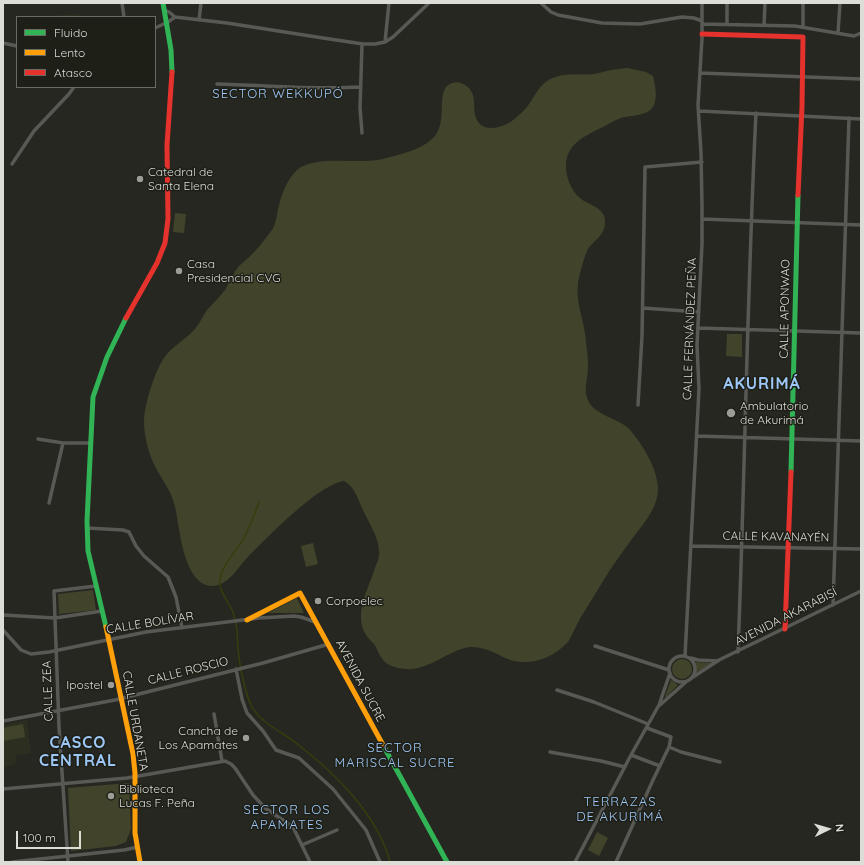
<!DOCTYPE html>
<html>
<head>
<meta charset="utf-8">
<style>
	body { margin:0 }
	#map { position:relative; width:864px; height:865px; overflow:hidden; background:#272722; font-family:Quicksand,sans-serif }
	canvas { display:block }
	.frame { position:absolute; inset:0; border:4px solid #dcddd7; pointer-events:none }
	.legend { position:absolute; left:16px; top:16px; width:140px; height:72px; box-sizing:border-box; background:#1e1f17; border:1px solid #6a6b64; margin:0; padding:5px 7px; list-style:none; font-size:12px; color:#dcddd7 }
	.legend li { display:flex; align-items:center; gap:8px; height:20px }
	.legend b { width:20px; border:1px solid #6a6b64 }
	.north { position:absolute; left:808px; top:809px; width:40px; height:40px; -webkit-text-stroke:3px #1e1f17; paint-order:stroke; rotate:85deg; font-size:11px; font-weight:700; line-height:16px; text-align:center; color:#dcddd7 }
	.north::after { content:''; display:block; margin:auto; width:14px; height:18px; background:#dcddd7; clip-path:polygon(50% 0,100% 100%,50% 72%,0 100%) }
	.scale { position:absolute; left:16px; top:831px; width:65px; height:18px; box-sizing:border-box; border:2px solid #dcddd7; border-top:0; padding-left:5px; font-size:12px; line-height:14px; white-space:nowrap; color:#dcddd7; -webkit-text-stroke:3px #1e1f17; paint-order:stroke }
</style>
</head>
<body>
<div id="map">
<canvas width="864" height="865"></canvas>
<div class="frame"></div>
<ul class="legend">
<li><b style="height:5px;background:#30b455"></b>Fluido</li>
<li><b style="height:5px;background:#ff9f0a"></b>Lento</li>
<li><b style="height:5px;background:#e5322d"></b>Atasco</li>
</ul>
<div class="north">N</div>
<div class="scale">100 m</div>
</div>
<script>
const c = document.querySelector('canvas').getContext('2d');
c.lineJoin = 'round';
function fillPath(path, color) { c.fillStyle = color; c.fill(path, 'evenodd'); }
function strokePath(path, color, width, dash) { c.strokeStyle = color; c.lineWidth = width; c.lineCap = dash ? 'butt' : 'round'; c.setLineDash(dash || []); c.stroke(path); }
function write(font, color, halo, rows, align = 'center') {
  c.font = font + ' Quicksand,sans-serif'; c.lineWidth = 3; c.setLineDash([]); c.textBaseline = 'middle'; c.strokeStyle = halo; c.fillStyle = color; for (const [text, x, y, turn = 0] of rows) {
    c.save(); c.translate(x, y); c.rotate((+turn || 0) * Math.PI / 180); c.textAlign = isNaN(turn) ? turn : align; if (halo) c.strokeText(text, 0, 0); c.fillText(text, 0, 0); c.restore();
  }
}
const built = new Path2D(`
	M80 14V17H32Z
	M27 720 31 754 16 755 17 763 3 768V725Z`);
const green = new Path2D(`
	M627 68 646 72 653 76C656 89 660 108 645 113 637 116 628 116 621 118 615 120 610 123 605 126 587 135 566 143 566 166 566 177 571 191 580 198 588 205 604 207 605 220 606 235 595 239 588 249 585 254 579 276 578 283 575 303 585 322 586 342 587 350 588 358 588 366 588 376 585 385 586 394 590 417 619 416 631 431 643 446 657 467 658 488 658 510 641 526 629 543 621 554 612 566 605 578 597 591 589 604 581 617 576 625 573 634 568 642 554 657 534 665 514 661 505 659 497 653 488 650 483 648 476 647 470 647 447 650 430 671 405 669 398 668 391 667 385 662 380 658 378 650 374 644 371 641 368 638 366 635 353 613 369 588 375 568 377 562 380 557 379 550 378 535 368 522 362 508 358 499 354 486 344 481 317 485 266 539 246 559 237 569 228 585 213 586 189 587 182 546 179 529 177 518 176 507 172 497 168 487 161 478 156 468 149 455 144 437 144 421 144 405 156 366 167 354 175 345 187 338 195 329 200 323 203 316 207 310 213 303 220 297 225 290 230 282 233 273 239 266 244 261 250 257 255 251 261 245 266 237 272 230 276 223 277 216 278 209 281 196 287 179 297 170 316 154 360 165 383 159 400 154 420 151 433 138 449 123 435 91 450 84 456 81 460 82 465 85 479 94 471 108 477 120 479 125 485 128 490 128 505 129 518 117 527 107 534 98 537 88 547 81 563 71 577 76 595 74 600 73 605 71 611 70 616 69 622 69 627 68Z
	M175 213 186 214 184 233 173 232Z
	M727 334H742V357L726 356Z
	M313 543 318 564 306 567 301 546Z
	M93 590 96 610 59 614 58 594Z
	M297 598 304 613H268Z
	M672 669a10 10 0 1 1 20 0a10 10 0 1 1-20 0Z
	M695 662 712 663 695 673 696 667Z
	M671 680 678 685 665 698V696Z
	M23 724 25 737 3 741V728Z
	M129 783 131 829 126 842 116 846 71 851 68 788Z
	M597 832 608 838 599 856 588 850Z`);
const stream = new Path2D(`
	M259 502C255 514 250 526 244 538 236 552 223 563 220 579 218 591 229 602 233 612 234 616 235 620 236 624 238 632 237 640 238 648 239 663 245 694 252 707 261 723 282 732 296 743 334 772 378 815 390 862`);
const street = new Path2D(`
	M122 3 124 17
	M541 3 551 12 558 15 602 23 640 24 682 17 694 18 702 21
	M803 3V27
	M164 10 169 12 175 17 227 23 323 38 363 44H375L385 42 393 37 429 3
	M199 20 201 3
	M702 24 795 26 854 36 861 33
	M727 24V3
	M764 25 765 3
	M155 28 168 22 175 17
	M838 33 840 3
	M385 42 389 3
	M3 43 17 46
	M700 73 861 79
	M217 84C265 85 312 90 360 87
	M699 111 861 119
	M362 133 360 108 362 44
	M12 164 34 131 69 94 74 87
	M702 219 861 225
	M643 308 699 312
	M698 328 861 333
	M638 405 642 336 645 167 702 162
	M697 436 861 441
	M38 439 63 443H91
	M49 503 63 443
	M87 528 123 530 129 532 136 546 144 556 168 577 176 597 182 628
	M691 546 861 549
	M833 605 849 118
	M3 615 55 618 102 611
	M3 630 21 650 31 654 49 652 146 632 259 618 294 616 301 617 315 622
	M595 646 669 670
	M738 652C745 473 747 293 756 113
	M685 656 699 389 697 345 702 244V205L701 153 698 105 702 38V3
	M669 669a13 13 0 1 1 26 0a13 13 0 1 1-26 0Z
	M691 658 698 660 718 661
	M236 669 242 699 247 713 263 731 276 750 299 758 333 789 366 830 380 862
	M690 679 719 660 861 591
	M557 690 594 702 648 724
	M660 705 687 681
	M214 714 222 761
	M3 721 115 700 263 663 329 644
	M669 747 681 752 720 762
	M550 752 601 761 625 767
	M631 755 660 766
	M3 789 127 778 225 761 231 764 235 768 253 795 265 808 293 827 310 862
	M302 845 337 830
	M12 862 124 850 138 847
	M68 862 59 727 54 591 96 586
	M575 862 631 755 659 705 670 673
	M616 862 653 780 669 747 671 737 647 728`);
const fast = new Path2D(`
	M163 3 171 50 172 72
	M791 472 798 195
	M106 627 88 551 87 521 93 397 107 357 126 318
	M383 745 447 862`);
const slow = new Path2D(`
	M247 620 300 593 383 745
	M106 627 133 754 135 773V833L140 862`);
const jam = new Path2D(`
	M702 34 803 37 802 107 798 195
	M126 318 157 263 165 243 168 219 167 145 172 72
	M785 629 791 472`);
const markers = [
	[140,179,4,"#9d9d98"],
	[179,271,4,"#9d9d98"],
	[731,413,5,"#9d9d98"],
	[318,601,4,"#9d9d98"],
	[111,685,4,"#9d9d98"],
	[246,738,4,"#9d9d98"],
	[111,796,4,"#9d9d98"]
];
const poiNames = [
	["Catedral de",148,172],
	["Santa Elena",148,186],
	["Casa",187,264],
	["Presidencial CVG",187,278],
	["Ambulatorio",740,406],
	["de Akurimá",740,420],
	["Corpoelec",326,601],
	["Ipostel",103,685,"right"],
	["Cancha de",238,731,"right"],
	["Los Apamates",238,745,"right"],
	["Biblioteca",119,789],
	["Lucas F. Peña",119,803]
];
const streetNames = [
	["CALLE APONWAO",785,309,-89],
	["CALLE FERNÁNDEZ PEÑA",690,329,-88],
	["CALLE KAVANAYÉN",776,537,1],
	["AVENIDA AKARABISÍ",786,617,-27],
	["CALLE BOLÍVAR",150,623,-9],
	["CALLE ROSCIO",188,671,-14],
	["AVENIDA SUCRE",360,681,62],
	["CALLE ZEA",48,691,-92],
	["CALLE URDANETA",135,721,80]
];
const neighbourhoodNames = [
	["SECTOR WEKKUPÓ",278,94],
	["SECTOR",395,748],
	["MARISCAL SUCRE",395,763],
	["TERRAZAS",620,802],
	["DE AKURIMÁ",620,817],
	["SECTOR LOS",287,810],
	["APAMATES",287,825]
];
const districtNames = [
	["AKURIMÁ",762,384],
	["CASCO",78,743],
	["CENTRAL",78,761]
];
fillPath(built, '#2c2e20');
fillPath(green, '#41442a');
strokePath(stream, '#393d0d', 1.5);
strokePath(street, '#585854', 3.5);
strokePath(fast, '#30b455', 5);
strokePath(slow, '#ff9f0a', 5);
strokePath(jam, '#e5322d', 5);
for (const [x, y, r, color] of markers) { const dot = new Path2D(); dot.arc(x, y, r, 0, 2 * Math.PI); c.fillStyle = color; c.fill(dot); strokePath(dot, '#1e1f17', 1.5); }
write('12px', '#dcddd7', '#1e1f17', poiNames, 'left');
write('12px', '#dcddd7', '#1e1f17', streetNames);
c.letterSpacing = '1px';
write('13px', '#9dc7f6', '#1e1f17', neighbourhoodNames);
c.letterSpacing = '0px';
c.letterSpacing = '1px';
write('bold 16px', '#9dc7f6', '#1e1f17', districtNames);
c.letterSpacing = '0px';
</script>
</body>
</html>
